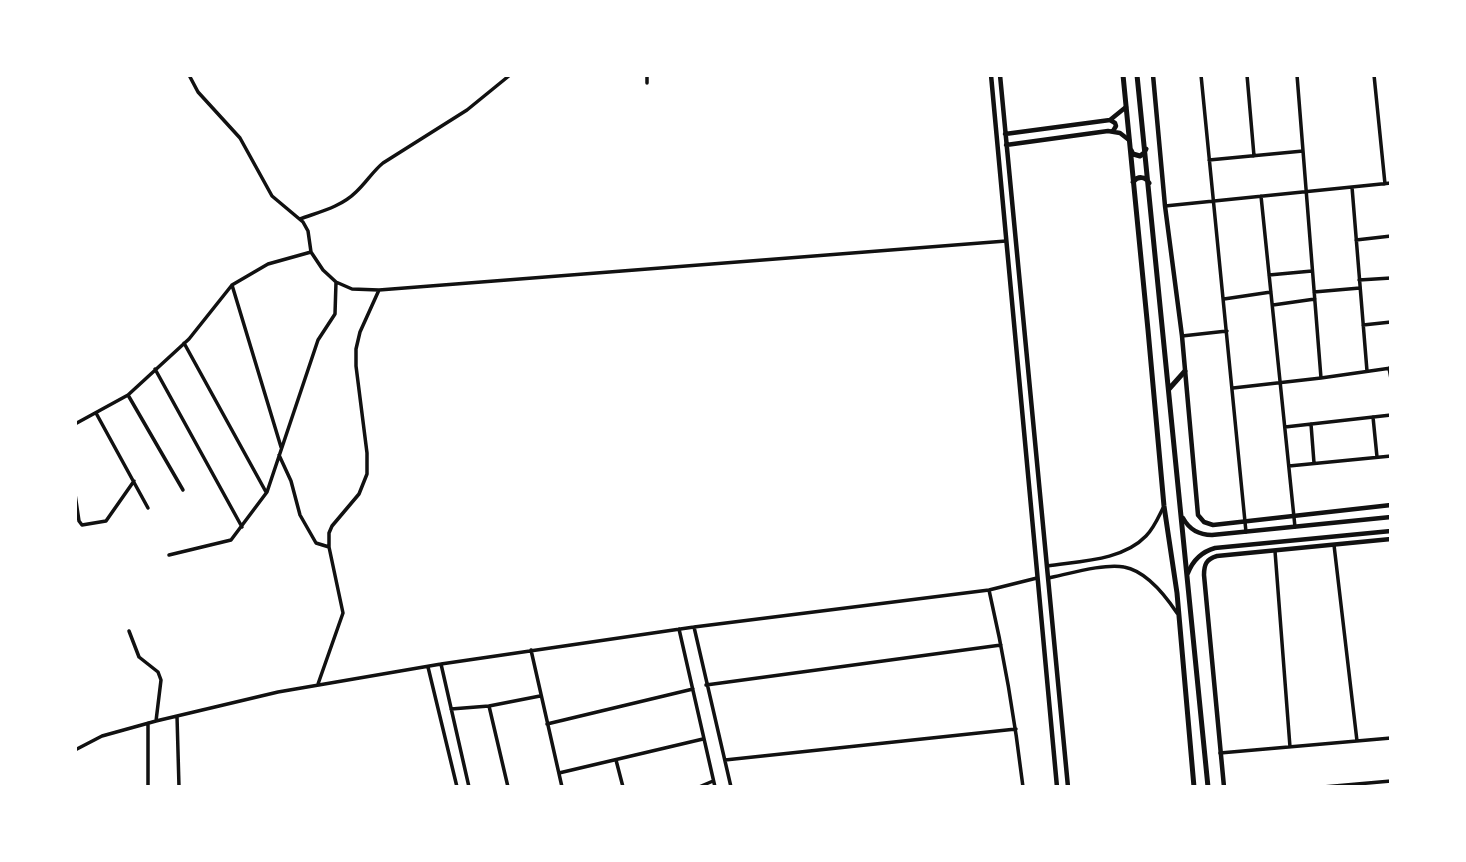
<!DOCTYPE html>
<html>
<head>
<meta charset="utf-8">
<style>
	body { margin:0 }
	#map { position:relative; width:1466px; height:862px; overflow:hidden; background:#fff; font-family:Poppins,sans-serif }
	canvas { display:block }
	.frame { position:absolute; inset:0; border:77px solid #fff; pointer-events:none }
</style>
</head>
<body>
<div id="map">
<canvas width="1466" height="862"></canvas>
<div class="frame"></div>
</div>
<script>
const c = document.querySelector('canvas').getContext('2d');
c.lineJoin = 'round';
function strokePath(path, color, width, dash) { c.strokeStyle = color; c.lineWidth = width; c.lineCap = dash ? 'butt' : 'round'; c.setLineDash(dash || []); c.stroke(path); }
const minor = new Path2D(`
	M189 75 198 92 240 138 272 196 303 222 308 231 311 252 323 270 336 282 352 289 379 290 1006 241
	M647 75V83
	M1201 75 1246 532
	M1247 75 1254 156
	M1297 75 1321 378
	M1374 75 1385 184
	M1209 160 1303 151
	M1352 187 1367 371
	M1261 196 1295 527
	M1165 206 1391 183
	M300 219C319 212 341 207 356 192 366 183 373 171 383 163L467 110 510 75
	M1356 240 1391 236
	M1269 275 1312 271
	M1359 280 1391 278
	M232 285 281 447
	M1314 292 1360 288
	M1224 299 1271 292
	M1273 305 1315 299
	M1363 325 1391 322
	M1182 336 1227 331
	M184 343 266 492
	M1389 368 1391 379
	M155 369 242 527
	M1233 388 1321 378 1391 368
	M128 395 183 490
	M96 413 148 508
	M1373 417 1377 457
	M75 424 128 395 189 339 232 285 268 264 311 252
	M1311 424 1314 463
	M1285 427 1391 415
	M279 455 291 481 300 515 316 543 329 547
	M1289 466 1391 456
	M75 494 79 521 82 525 106 521 134 481
	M1334 545 1357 741
	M1275 551 1290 747
	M169 555 231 540 267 492 318 340 335 314 336 282
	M1047 566C1079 561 1122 561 1146 536 1154 528 1158 518 1163 508
	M1048 578C1068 574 1105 563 1124 567 1146 571 1165 595 1177 613
	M989 590C1004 655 1015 720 1023 787
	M694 627 731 787
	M679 629 715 787
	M129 631 139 657 158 672 161 680 156 721
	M531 650 562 787
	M441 664 469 787
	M428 667 457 787
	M318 684 343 613 329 547V533L332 526 359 494 367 474V453L356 366V349L360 332 379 290
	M706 685 1001 645
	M489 706 508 787
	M451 709 489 706 540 696
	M177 716 179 787
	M148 723V787
	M547 724 693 689
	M75 750 102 736 156 721 278 692 441 664 694 627 989 590 1037 578
	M1220 753 1391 738
	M616 760 623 787
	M725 760 1016 729
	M559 773 703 739
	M699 787 713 781
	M1323 787 1391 781`);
const tertiary = new Path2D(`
	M991 75 1057 787
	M1000 75 1068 787
	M1153 75 1165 206 1182 336 1198 515 1204 522 1213 525 1391 505
	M1110 120 1115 123 1116 126 1113 131
	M1005 134 1110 120 1126 107
	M1006 145 1108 131 1120 133 1129 140
	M1224 787 1204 575C1204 565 1206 559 1217 556L1391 539`);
const secondary = new Path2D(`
	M1183 518C1189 529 1198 535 1212 535L1391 517
	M1188 573C1193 560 1201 552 1215 548L1391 531`);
const trunk = new Path2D(`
	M1123 75 1148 330 1164 506 1177 593 1194 787
	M1137 75 1208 787
	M1131 150 1133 154 1140 156 1144 153 1146 149
	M1133 182C1138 176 1145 176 1149 183
	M1169 389 1185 371`);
strokePath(minor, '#111', 3.5);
strokePath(tertiary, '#111', 4.5);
strokePath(secondary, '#111', 4.5);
strokePath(trunk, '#111', 5);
</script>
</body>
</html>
